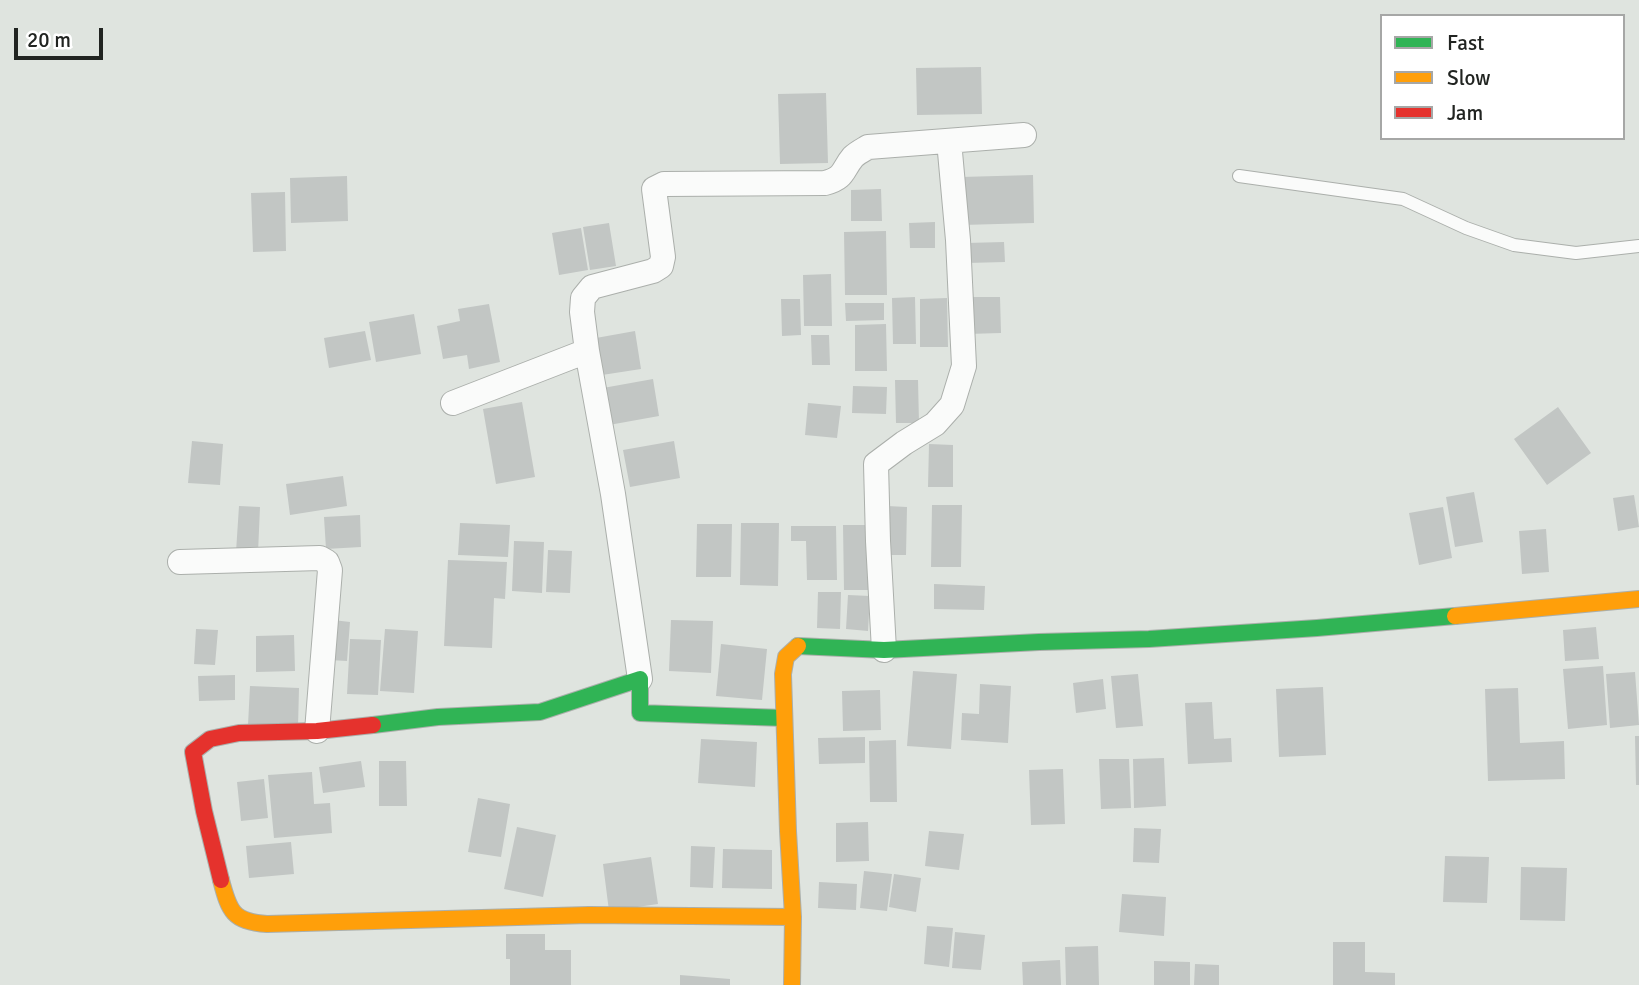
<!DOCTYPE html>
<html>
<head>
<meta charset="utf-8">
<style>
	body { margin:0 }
	#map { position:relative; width:1639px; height:985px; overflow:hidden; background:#dfe4df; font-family:Signika,sans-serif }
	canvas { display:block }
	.legend { position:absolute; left:1380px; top:14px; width:245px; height:126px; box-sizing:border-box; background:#fff; border:2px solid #a6a7a6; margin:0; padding:9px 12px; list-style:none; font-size:21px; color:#212421 }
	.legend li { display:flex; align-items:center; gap:14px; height:35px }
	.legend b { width:35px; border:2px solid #a6a7a6 }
	.scale { position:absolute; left:14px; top:28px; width:89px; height:32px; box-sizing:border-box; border:4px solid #212421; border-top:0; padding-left:9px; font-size:21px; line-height:24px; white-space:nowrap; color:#212421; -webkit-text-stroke:5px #fff; paint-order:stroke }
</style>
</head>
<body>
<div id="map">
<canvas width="1639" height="985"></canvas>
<ul class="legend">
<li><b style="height:9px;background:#30b455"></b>Fast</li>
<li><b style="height:9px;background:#ff9f0a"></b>Slow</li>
<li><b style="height:9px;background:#e5322d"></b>Jam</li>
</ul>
<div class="scale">20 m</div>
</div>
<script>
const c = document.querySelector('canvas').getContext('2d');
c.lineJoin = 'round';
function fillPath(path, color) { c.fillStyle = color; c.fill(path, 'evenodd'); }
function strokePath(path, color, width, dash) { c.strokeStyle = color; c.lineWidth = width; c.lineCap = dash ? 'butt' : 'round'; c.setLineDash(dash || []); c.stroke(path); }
const building = new Path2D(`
	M981 67 982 114 917 115 916 68Z
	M826 93 828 163 780 164 778 94Z
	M1033 175 1034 223 962 225 961 177Z
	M347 176 348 221 291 223 290 178Z
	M881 189 882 221H851V190Z
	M285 192 286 251 253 252 251 193Z
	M935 222V248H910L909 223Z
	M609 223 616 266 590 270 583 227Z
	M581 228 588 270 559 275 552 233Z
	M886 231 887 295H845L844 232Z
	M1004 242 1005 262 967 263 966 243Z
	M831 274 832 326H804L803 275Z
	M915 297 916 344H893L892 298Z
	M966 297H1000L1001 333 967 334Z
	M947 298 948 347H920V299Z
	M781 299H800L801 335 782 336Z
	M845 303H884V320L846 321Z
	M489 304 500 362 469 369 467 355 443 359 437 326 460 321 458 309Z
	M414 314 421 354 376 362 369 322Z
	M886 324 887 371H855V325Z
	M365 331 371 360 329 368 324 338Z
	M635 331 641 369 602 375 596 338Z
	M811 335H829L830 365H812Z
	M653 379 659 416 609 425 603 388Z
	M895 380H918L919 423H896Z
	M853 386 887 387 886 414 852 413Z
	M522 402 535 477 496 484 483 409Z
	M808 403 841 406 837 438 805 435Z
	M1558 407 1591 453 1547 485 1514 439Z
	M192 441 223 444 220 485 188 483Z
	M674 441 680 478 630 487 623 450Z
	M929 444 953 445V487H928Z
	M343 476 347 506 290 515 286 484Z
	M1474 492 1483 542 1455 547 1446 497Z
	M1634 495 1639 527 1618 531 1613 498Z
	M932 505H962L961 567H931Z
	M239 506 260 507 258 553 236 552Z
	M887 506 907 507 906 555H885Z
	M1443 507 1452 558 1419 565 1409 513Z
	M360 515 361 547 326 549 324 517Z
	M460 523 510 525 508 557 458 555Z
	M741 523H779L778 586 740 585Z
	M697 524H732L731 577H696Z
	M843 525H869L870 590H844Z
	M791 526H836L837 580H807L806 541H791Z
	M1546 529 1549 572 1522 574 1519 531Z
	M514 541 544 542 542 593 512 591Z
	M548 550 572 551 570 593 546 592Z
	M448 560 507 562 505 599 494 598 492 648 444 646Z
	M934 584 985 586 984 610 934 609Z
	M818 592H841L840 629 817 628Z
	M848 595 870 596 868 631 846 629Z
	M333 620 350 622 347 661 329 660Z
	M671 620 713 621 711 673 669 671Z
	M1596 627 1599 659 1565 661 1563 630Z
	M196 629 218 630 215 665 194 664Z
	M385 629 418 631 414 693 380 691Z
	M294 635 295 671 256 672V636Z
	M350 639 381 640 378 695 347 694Z
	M721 644 767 649 762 700 716 696Z
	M1603 666 1607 725 1568 729 1563 669Z
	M913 671 957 674 951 749 907 746Z
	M1635 672 1639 725 1610 728 1606 674Z
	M1138 674 1143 726 1116 728 1111 676Z
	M235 675V700L199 701 198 676Z
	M1103 679 1106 709 1076 713 1073 683Z
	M980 684 1011 686 1008 743 961 740 962 713 979 714Z
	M250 686 299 688 298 727 248 725Z
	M1323 687 1326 755 1279 757 1276 689Z
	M1518 688 1520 743 1564 741 1565 779 1488 781 1485 689Z
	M880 690 881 730 843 731 842 691Z
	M1212 702 1214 739 1231 738 1232 762 1188 764 1185 703Z
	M1635 736H1639V785H1636Z
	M865 737V763L819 764 818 738Z
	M701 739 757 742 755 787 698 783Z
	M896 740 897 802H870L869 741Z
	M1164 758 1166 806 1134 808 1133 759Z
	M1099 759H1129L1131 808 1101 809Z
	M361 761 365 787 323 793 319 767Z
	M379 761H406L407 806H379Z
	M1063 769 1065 824 1031 825 1029 770Z
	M312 772 314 804 330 803 332 833 274 838 268 775Z
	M264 779 268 818 241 821 237 782Z
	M478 798 510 804 501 857 468 852Z
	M868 822 869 861 836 862V823Z
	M517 827 556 835 543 897 504 889Z
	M1134 828 1161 829 1159 863 1133 862Z
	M929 831 964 834 959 870 925 866Z
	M291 842 294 874 249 878 246 846Z
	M691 846 715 847 713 888 690 887Z
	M723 849 772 850V889L722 888Z
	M1445 856 1489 857 1487 903 1443 902Z
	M651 857 658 904 609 911 603 864Z
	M1521 867 1567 868 1565 921 1520 920Z
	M864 871 892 874 887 911 860 908Z
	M894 874 921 878 916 912 889 907Z
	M819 882 857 884 856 910 818 908Z
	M1122 894 1166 897 1164 936 1119 932Z
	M927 926 953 928 949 967 924 964Z
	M955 932 985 935 981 970 952 968Z
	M506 934H545V950H571V985H510V959H506Z
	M1333 942H1365V972L1395 973V985H1333Z
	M1098 946 1099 985H1066L1065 947Z
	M1060 960 1061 985H1023L1022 962Z
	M1154 961 1190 962V985H1154Z
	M1195 964 1219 965V985H1194Z
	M680 975 730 979V985H680Z`);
const lane = new Path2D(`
	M1239 176 1403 199 1466 228 1514 245 1576 253 1639 246`);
const street = new Path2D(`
	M453 403 587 351
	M180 562 320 558 327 562 330 570 317 731
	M884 650 878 541 876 464 904 443 935 424 952 405 964 366 958 240 949 141
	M640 679 613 494 587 351 582 312 583 298 592 287 653 271 661 266 663 257 654 189 664 184 825 183C845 178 842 170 853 157 857 153 863 150 868 147L1024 135`);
const fast = new Path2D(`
	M798 646 884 650 1039 642 1149 639 1317 628 1455 616
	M373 725 438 717 540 712 640 679V713L784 718`);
const slow = new Path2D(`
	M1455 616 1639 599
	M221 880C229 911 233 922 267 924L589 915 793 917
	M792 985 793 917 788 831 783 674 786 657 798 646`);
const jam = new Path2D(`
	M221 880 204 811 193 752 210 739 239 733 317 731 373 725`);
fillPath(building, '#c2c6c4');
strokePath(lane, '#abafab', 14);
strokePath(street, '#abafab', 26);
strokePath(fast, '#abafab', 18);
strokePath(slow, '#abafab', 18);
strokePath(jam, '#abafab', 18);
strokePath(lane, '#fafbfa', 12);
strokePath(street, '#fafbfa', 24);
strokePath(fast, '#30b455', 16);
strokePath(slow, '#ff9f0a', 16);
strokePath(jam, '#e5322d', 16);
</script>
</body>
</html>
